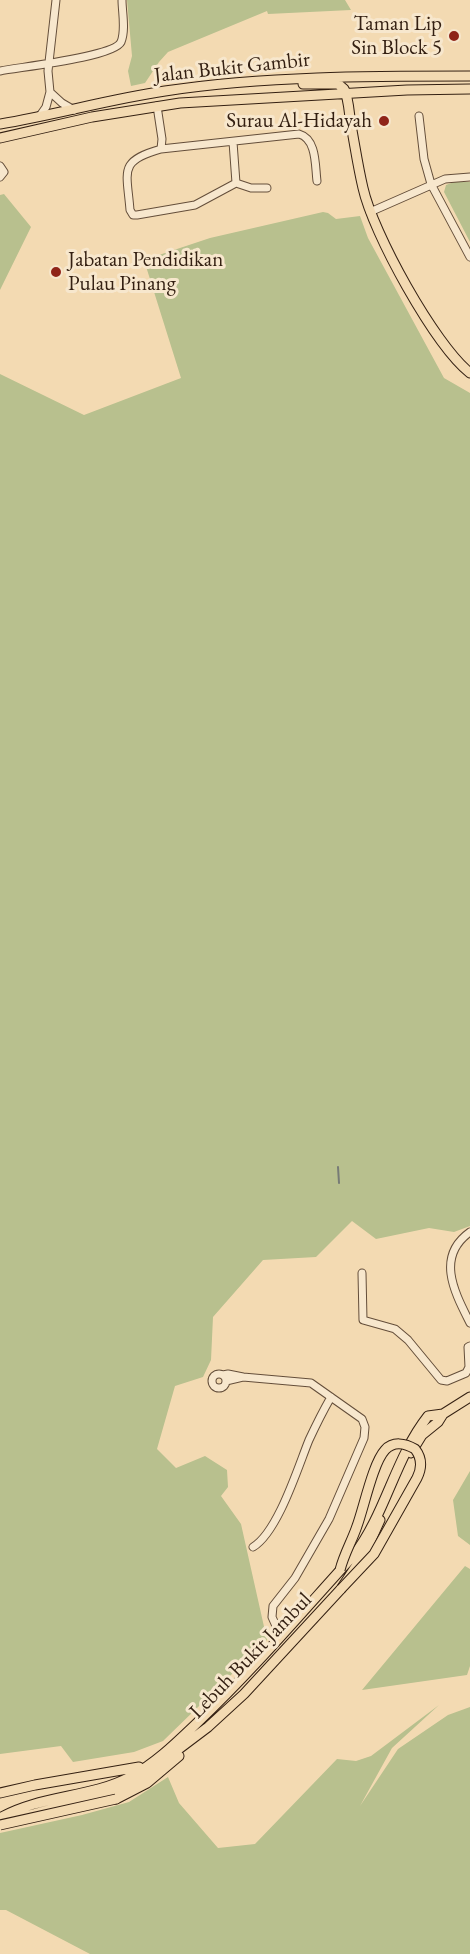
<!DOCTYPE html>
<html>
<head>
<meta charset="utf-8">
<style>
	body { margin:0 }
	canvas { display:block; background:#f3dab2 }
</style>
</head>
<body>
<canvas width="470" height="1954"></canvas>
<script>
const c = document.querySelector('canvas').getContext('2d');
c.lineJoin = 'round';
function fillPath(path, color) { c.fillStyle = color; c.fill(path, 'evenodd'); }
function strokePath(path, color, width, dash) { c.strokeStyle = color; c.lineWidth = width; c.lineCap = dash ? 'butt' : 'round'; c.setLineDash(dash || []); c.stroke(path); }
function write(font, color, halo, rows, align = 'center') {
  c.font = font + ' "EB Garamond",serif'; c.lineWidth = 6; c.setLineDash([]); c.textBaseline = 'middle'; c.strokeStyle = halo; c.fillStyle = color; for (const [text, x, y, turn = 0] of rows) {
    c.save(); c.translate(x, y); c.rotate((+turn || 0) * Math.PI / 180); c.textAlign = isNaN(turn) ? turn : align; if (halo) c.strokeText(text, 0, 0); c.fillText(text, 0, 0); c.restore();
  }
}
const green = new Path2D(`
	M127 0H345L351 10 268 14 267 11 168 52 159 62 145 83 131 86 128 71 132 56Z
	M454 182H470V242L444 192 446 185Z
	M4 194 31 227 0 290V195Z
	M323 212 328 213 336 219 360 216 368 238 444 378 470 393V1226L454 1232 429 1228 376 1239 352 1221 316 1257 263 1260 213 1317 211 1360 203 1377 175 1386 157 1449 176 1468 205 1456 227 1470 228 1487 221 1496 241 1524 267 1640 163 1741 134 1752 73 1762 61 1746 0 1754V374L84 415 181 378 144 260 210 238Z
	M470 1471V1545L458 1536 453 1500Z
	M465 1566 470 1569V1666L467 1675 362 1690Z
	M439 1705 392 1748 360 1806 398 1749 448 1715 470 1707V1954H90L6 1910H0V1833L82 1815 129 1802 168 1777 179 1803 218 1848 255 1844 337 1759 356 1761 371 1756Z`);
const stream = new Path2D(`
	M338 1167 339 1183`);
const minor = new Path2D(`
	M0 71C20 67 114 57 121 42 126 30 122 12 122 0
	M50 92 62 103 74 110
	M157 106 162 139 161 149
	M419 116 424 159 431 184 470 257
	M39 117 46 107 50 92 48 71 56 0
	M233 142 236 183
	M0 166 4 172 0 177
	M267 188H251L236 183 195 205 137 215H133L130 210C127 171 118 161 161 149L299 134C317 139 315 166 317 181
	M370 212 445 179 470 177
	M470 1232C435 1257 455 1293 470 1323
	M362 1273 363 1320 395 1329 408 1340 441 1380 447 1381 466 1373 469 1367 468 1347 470 1346
	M212 1381a7 7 0 1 1 14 0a7 7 0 1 1-14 0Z
	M223 1375 228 1374 243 1377 226 1381
	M243 1377 311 1383 362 1419 365 1427 364 1438 329 1519 295 1578 273 1606 272 1617 276 1626 285 1631
	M253 1547C278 1532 298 1467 309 1440 316 1425 323 1411 331 1397`);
const major = new Path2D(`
	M303 84H338L344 89C349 99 349 113 351 125 355 146 358 167 363 188 373 233 434 344 470 373
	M0 124C55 115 110 99 165 91 266 76 368 76 470 76
	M0 138 92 117 180 103 407 90 470 89
	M411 1453 422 1435 438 1422 443 1414
	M0 1793 35 1785 139 1767
	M116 1799 147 1783 179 1756
	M0 1818C40 1795 90 1798 130 1777 156 1763 177 1742 198 1722 253 1670 303 1611 354 1555 386 1513 395 1458 428 1416L443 1414 470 1397
	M14 1819 115 1792 131 1785 208 1727 244 1694 341 1589 366 1551 380 1520`);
const majorBridge = new Path2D(`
	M340 1570C344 1554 352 1541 357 1526 364 1507 373 1463 385 1450 393 1441 405 1443 415 1449 422 1458 422 1468 417 1478L374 1554 341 1589
	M0 1825 116 1799`);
const markers = [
	[454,36,6,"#8f2418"],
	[384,121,6,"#8f2418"],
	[56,272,6,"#8f2418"]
];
const poiNames = [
	["Taman Lip",442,24],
	["Sin Block 5",442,48],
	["Surau Al-Hidayah",372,121],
	["Jabatan Pendidikan",68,260,"left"],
	["Pulau Pinang",68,284,"left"]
];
const streetNames = [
	["Jalan Bukit Gambir",232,68,-6],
	["Lebuh Bukit Jambul",251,1656,-46]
];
fillPath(green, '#b8c08e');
strokePath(stream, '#777b76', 2);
strokePath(minor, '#644e3a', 9);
strokePath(major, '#342012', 11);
strokePath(minor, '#f7e7cd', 7);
strokePath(major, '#f3dab2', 9);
strokePath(majorBridge, '#342012', 11, []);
strokePath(majorBridge, '#f3dab2', 9);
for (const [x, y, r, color] of markers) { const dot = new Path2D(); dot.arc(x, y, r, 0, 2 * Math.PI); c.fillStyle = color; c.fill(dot); strokePath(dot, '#f7e7cd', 2); }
write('21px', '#342012', '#f7e7cd', poiNames, 'right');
write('21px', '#342012', '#f7e7cd', streetNames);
</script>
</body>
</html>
